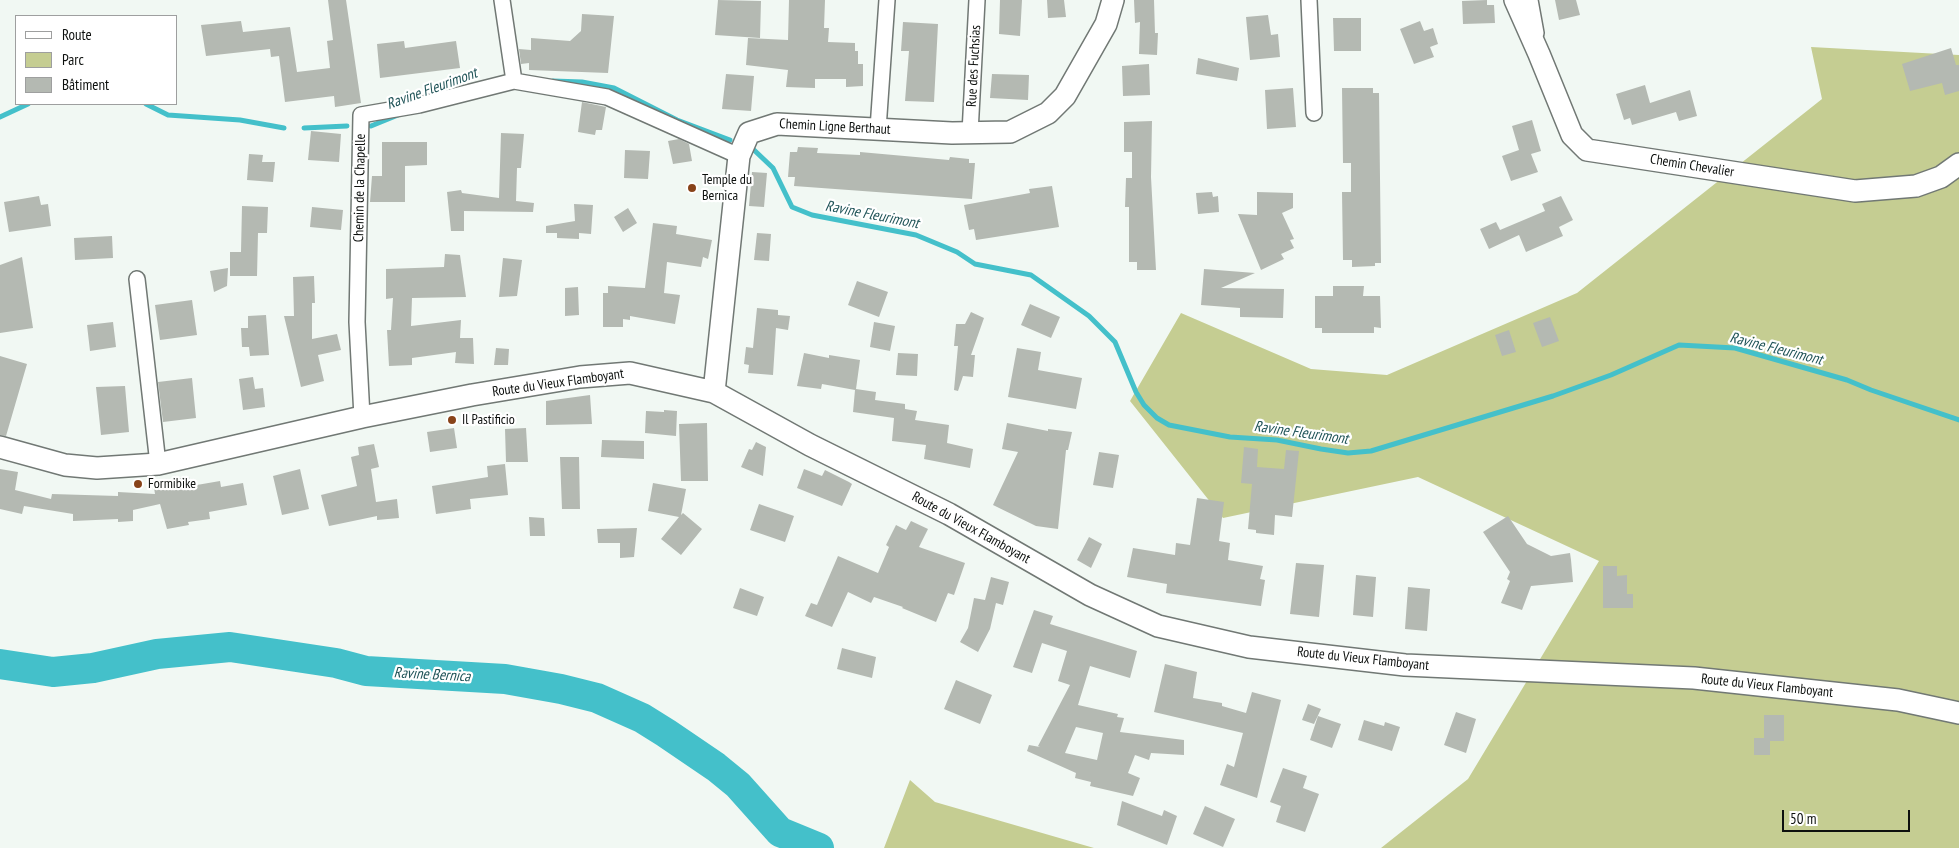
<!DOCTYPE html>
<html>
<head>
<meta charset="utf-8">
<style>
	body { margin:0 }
	#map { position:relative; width:1959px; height:848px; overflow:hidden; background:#f1f8f3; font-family:"PT Sans Narrow",sans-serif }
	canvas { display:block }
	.legend { position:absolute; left:15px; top:15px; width:162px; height:90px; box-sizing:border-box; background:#fff; border:1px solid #9e9f9f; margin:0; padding:6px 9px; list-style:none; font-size:15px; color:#0d100e }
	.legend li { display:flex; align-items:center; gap:10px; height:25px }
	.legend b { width:25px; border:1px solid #9e9f9f }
	.scale { position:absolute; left:1782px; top:810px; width:128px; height:22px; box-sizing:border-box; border:2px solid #0d100e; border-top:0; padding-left:6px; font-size:15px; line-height:18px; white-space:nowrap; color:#0d100e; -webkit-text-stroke:4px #fff; paint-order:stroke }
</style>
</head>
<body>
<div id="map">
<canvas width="1959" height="848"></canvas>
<ul class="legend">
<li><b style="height:6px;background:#fff"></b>Route</li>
<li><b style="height:14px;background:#c5cd92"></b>Parc</li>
<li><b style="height:14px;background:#b4b9b2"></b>Bâtiment</li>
</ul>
<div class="scale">50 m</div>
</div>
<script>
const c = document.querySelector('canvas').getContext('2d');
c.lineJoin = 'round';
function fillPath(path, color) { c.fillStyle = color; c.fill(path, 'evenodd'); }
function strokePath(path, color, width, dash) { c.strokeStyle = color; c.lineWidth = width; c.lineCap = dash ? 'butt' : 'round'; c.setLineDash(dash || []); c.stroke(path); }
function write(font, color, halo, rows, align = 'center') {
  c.font = font + ' "PT Sans Narrow",sans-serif'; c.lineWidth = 4.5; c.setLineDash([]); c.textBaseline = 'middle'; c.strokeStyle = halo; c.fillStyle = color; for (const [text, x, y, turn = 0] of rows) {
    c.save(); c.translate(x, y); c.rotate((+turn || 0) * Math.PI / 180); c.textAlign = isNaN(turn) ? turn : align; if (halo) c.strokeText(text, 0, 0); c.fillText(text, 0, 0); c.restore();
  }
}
const green = new Path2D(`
	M1811 47 1959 55V848H1381L1468 779 1599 561 1418 477 1223 518 1130 401 1181 313 1311 369 1387 375 1577 293 1822 99Z
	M910 780 935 802 1094 848H884Z`);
const stream = new Path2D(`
	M553 81 582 82 614 88 677 120 730 140
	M146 104 168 115 240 120 284 128
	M0 117 28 104
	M371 126 398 115
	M304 128 347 126
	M754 150 773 168 792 207 812 215 916 235 957 252 975 264 1031 275 1089 316 1115 342 1136 392 1144 405 1157 418 1169 425 1230 437 1277 440 1321 449 1348 453 1371 451 1553 396 1611 375 1679 345 1735 348 1847 380 1871 390 1959 420`);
const river = new Path2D(`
	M0 664 53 672 93 668 157 654 230 647 336 663 366 671 505 679 561 689 597 698 642 718 666 733 716 767 738 785 780 832 819 848`);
const building = new Path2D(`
	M328 0H346L361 103 335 107 334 96 285 102 279 56 271 57 270 49 206 56 201 25 241 21 243 32 290 27 297 72 330 68 327 41 333 40Z
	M718 0 761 1 760 38 715 35Z
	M789 0H825L824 28H829L828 42 855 43V51H858V64H863V86L846 87V79H815V88L786 87 788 70 746 65 748 38 788 40Z
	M1000 0H1022L1020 36 999 34Z
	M1047 0H1064L1066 17 1048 18Z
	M1134 0H1154L1155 33H1158L1157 55 1139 54 1140 22 1135 23Z
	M1487 0V5H1494L1495 23 1463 24 1462 1Z
	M1555 0H1576L1580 15 1559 20Z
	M582 14 614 16 608 73 529 70V63L521 64 519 49 531 50V38L570 41 581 31Z
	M1268 15 1271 35 1278 34 1280 57 1250 60 1246 17Z
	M1333 18H1361V51H1334Z
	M1420 21 1424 31 1433 28 1438 44 1430 47 1434 57 1414 64 1400 29Z
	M903 22 938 24 934 102 905 101 909 51H901Z
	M404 41 405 48 456 41 460 68 380 78 377 44Z
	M1951 48 1956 65H1959V91L1945 95 1942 83 1910 91 1902 64Z
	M1198 58 1239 68 1237 81 1196 74Z
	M1149 64 1150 95 1123 96 1122 66Z
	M726 74 754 76 751 111 722 109Z
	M992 74 1029 75 1028 100 990 98Z
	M1645 85 1650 103 1690 90 1697 116 1679 121 1676 112 1632 125 1630 118 1624 120 1616 94Z
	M1293 88 1296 127 1267 129 1265 90Z
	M1342 88H1373V93H1379L1381 263H1375V266L1352 267V260H1343L1342 192H1351V163H1343Z
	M582 102 606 107 602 130H596L595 135 578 132Z
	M1532 120 1541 151 1531 154 1538 172 1511 181 1502 156 1519 150 1512 126Z
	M1152 121 1151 177 1156 270H1137V262H1129V207H1125L1126 178H1132V152H1124V122Z
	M311 131 341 134 339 162 308 160Z
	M501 133 524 134 521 168H517L516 201 534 203 533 212 464 211V231H451L447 192 461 190 462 193 499 198Z
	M679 139 689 144 692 161 673 164 668 141Z
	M382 142H427V165L405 166V202H370L372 176H382Z
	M798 147 818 148 817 153 860 155V152L949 160 950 157 969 159V163H975L972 199 794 186 795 177H788L790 152H797Z
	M625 150 650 151 648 179 624 178Z
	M249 154 263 155 262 162H275L273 182 247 180Z
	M752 172 767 173 764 207 749 206Z
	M1052 186 1059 227 976 240 974 229 969 230 964 205 1030 193 1029 189Z
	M1212 192 1213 197 1218 196 1219 212 1198 214 1196 193Z
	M1257 192 1293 193V208L1282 213 1294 239 1290 240 1294 248 1281 254 1284 259 1261 270 1238 214 1257 215Z
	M39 196 41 205 48 204 51 226 9 232 4 202Z
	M1561 196 1573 220 1559 227 1563 236 1526 252 1519 235 1489 249 1480 229 1496 222 1500 230 1519 222 1545 211 1542 204Z
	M574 204 593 205 591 234 579 233V239L557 238V233H546V226L575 221Z
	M242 206 268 207 267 233H258L257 276H230V252H241Z
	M312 207 343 210 341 230 310 227Z
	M628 208 637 223 623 232 614 217Z
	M653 223 677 226 676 234 712 240 708 259 703 257 701 267 667 262 664 293 680 295 675 324 630 316V320L623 319V327H603V293H608V286L645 288Z
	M757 233 771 234 769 261 754 260Z
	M112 236 113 258 75 260 74 238Z
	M445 254 460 255 466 297 412 298 411 326 461 320 460 338H473L474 364 455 363 456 352 412 358V365L389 366 387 330H391L393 298 386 299V269L444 267Z
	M22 257 33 328 0 333V265Z
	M503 258 522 260 517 296 499 297Z
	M228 268 227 286 214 292 210 271Z
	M1204 269 1255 273 1221 288 1284 289 1283 318 1240 317V308L1201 305Z
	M314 276 315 303H312V339L337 334 341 350 318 355 324 381 301 387 284 316H294L293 277Z
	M857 281 888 292 879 317 848 305Z
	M1333 286H1364L1363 296H1380L1381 328 1374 327V333H1322V328H1315V296H1333Z
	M578 287 579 315 565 316V288Z
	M192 300 197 335 160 340 155 305Z
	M1030 304 1060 317 1051 338 1021 325Z
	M757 308 778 310V315L790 316 788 330 776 328 773 375 748 373 749 365 744 364 746 347 753 348Z
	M971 312 984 318 971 355H975L973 377 963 376 958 391 954 390 958 346H954L956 324H965Z
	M266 315 269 355 250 356 249 347H242L241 328H248V316Z
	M1550 317 1559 341 1542 347 1533 323Z
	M113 322 116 347 90 351 87 325Z
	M874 322 895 326 890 351 870 347Z
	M1509 330 1516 352 1502 356 1495 335Z
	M496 348 509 349 508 365H494Z
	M1017 348 1041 352 1038 370 1082 378 1076 409 1008 397Z
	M804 353 829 358V355L860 360 856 389 876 392 875 400 905 404V409L917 411 915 420 949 425 947 443 973 449 970 468 924 459 926 445 892 441 894 418 853 412 855 390 822 384 821 389 797 386Z
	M898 353 918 354 917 376 896 375Z
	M0 356 27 364 6 436 0 435Z
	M253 377 255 389 263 388 265 407 243 410 239 379Z
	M192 378 196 418 163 422 158 382Z
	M125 386 129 432 101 435 96 387Z
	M590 395 592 424 546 425V401Z
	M664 410 677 411 676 436 645 433 646 411 664 412Z
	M707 423 708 481H681L679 424Z
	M1007 423 1048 431V429L1072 432 1068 450H1066L1058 529 1036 526 993 505 1018 452 1002 449Z
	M454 428 457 448 430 452 427 432Z
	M526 428 528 462H506L505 429Z
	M602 440 644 441V459L601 457Z
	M756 442 766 447 763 476 741 467 749 449 752 450Z
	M374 444 379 467 371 469 376 502 397 499 399 518 377 520V516L329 526 321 495 357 486 351 457 359 455 358 447Z
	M1244 447 1258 449 1257 467 1284 469 1286 450 1299 451 1292 517 1275 515 1274 535 1256 533V530L1248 529 1252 484 1241 483Z
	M1099 452 1119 455 1113 488 1093 485Z
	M560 457H579L580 509H562Z
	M505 464 508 495 470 499 471 509 436 514 432 486 488 477 487 466Z
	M0 469 18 472 15 490 51 499 52 494 118 496V492L155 494 153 482 189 477 191 486 220 481 221 487 243 483 247 505 209 512 210 519 188 522 189 525 167 529 160 504 133 510V521L118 522V519L73 521V514L24 506 22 514 0 509Z
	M300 469 309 509 282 515 273 476Z
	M804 469 822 476 825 470 849 482 852 484 842 506 797 488Z
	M653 483 686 489 681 515 683 513 702 529 681 555 661 539 679 517 648 511Z
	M1197 498 1224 502 1219 541 1230 543 1228 560 1263 566 1260 579 1265 580 1261 606 1166 593 1167 584 1127 577 1133 548 1175 555 1176 543 1190 545Z
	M759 504 794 516 785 542 750 530Z
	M1508 516 1527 544 1551 556 1570 553 1571 560 1573 582 1531 586 1522 610 1501 603 1510 581 1507 579 1510 572 1483 532Z
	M529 517 544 518 545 536H530Z
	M911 521 928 529 919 547 965 563 954 595 948 593 936 622 902 608 903 607 874 597 871 603 848 592 832 627 805 616 811 603 817 605 838 556 878 573 889 547 886 545 896 525 906 530Z
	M637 528 634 557 620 558V543H598L597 529Z
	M1089 537 1102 544 1091 568 1077 560Z
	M1296 563 1324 565 1319 617 1290 614Z
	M1603 566H1617V576L1627 575V594H1633V608H1603Z
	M1356 575 1376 577 1373 617 1353 615Z
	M991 577 1009 582 1003 605 996 603 990 629 978 652 960 642 968 628 974 598 985 600Z
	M1408 587 1430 589 1427 631 1405 629Z
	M740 588 764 597 757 616 733 608Z
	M1034 610 1053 616 1050 624 1137 651 1130 678 1090 666 1078 705 1118 714 1117 717 1124 718 1120 732 1184 740V755L1151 753 1149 760 1135 755 1128 773 1140 778 1133 796 1090 786 1091 782 1075 778 1076 773 1027 751 1029 745 1040 747 1038 746 1070 685 1058 681 1067 651 1042 643 1032 673 1013 667ZM1076 727 1103 733 1097 760 1065 753Z
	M842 648 876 657 872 678 837 669Z
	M1165 664 1197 672 1193 698 1222 703V706L1246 713 1252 692 1281 700 1257 798 1220 785 1227 764 1234 767 1243 733 1154 712Z
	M956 680 992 695 980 724 944 709Z
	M1308 704 1321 709 1314 724 1302 720Z
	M1456 712 1476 719 1466 753 1444 745Z
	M1764 715H1784V741H1770V755H1754V738H1764Z
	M1318 716 1341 724 1332 748 1310 740Z
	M1364 720 1384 726 1385 722 1400 727 1392 751 1358 740Z
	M1283 768 1307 776 1303 788 1319 794 1305 832 1276 822 1281 806 1270 802Z
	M1122 801 1162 816 1164 810 1177 816 1167 845 1117 825Z
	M1205 806 1235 819 1223 847 1193 834Z`);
const street = new Path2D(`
	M502 0 514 81
	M1309 0 1314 113
	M1530 0 1536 33
	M878 129 887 0
	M970 133 977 0
	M137 279 158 464
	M362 417 357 322 361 115 419 105 514 81 607 97 739 156`);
const secondary = new Path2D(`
	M1515 0 1539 54 1572 135 1587 150 1855 191 1916 186 1941 177 1959 164
	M714 392 739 156 749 133 777 124 952 133 1010 132 1048 113 1065 96 1106 24 1113 0
	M0 447 65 465 97 468 158 464 362 417 472 395 580 377 630 373 714 392 810 445 949 514 1090 595 1158 626 1249 647 1405 665 1694 678 1898 700 1959 713`);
const markers = [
	[692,188,5,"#884319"],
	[452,420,5,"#884319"],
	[138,484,5,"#884319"]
];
const streetNames = [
	["Rue des Fuchsias",974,66,-87],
	["Chemin Ligne Berthaut",835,127,3],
	["Chemin Chevalier",1692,166,9],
	["Chemin de la Chapelle",360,188,-89],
	["Route du Vieux Flamboyant",558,383,-8],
	["Route du Vieux Flamboyant",971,528,29],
	["Route du Vieux Flamboyant",1363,659,6],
	["Route du Vieux Flamboyant",1767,686,6]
];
const poiNames = [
	["Temple du",702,180],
	["Bernica",702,196],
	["Il Pastificio",462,420],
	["Formibike",148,484]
];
const waterNames = [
	["Ravine Fleurimont",432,89,-20],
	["Ravine Fleurimont",872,215,11],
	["Ravine Fleurimont",1776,349,14],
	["Ravine Fleurimont",1301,433,8],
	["Ravine Bernica",432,675,3]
];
fillPath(green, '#c5cd92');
strokePath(stream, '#44c0ca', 5);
strokePath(river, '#44c0ca', 30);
fillPath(building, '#b4b9b2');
strokePath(street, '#717874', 18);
strokePath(secondary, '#717874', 24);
strokePath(street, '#fff', 15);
strokePath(secondary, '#fff', 21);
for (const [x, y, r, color] of markers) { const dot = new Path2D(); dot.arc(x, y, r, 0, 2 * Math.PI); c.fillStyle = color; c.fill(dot); strokePath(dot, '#fff', 2); }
write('14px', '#0d100e', '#fff', streetNames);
write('14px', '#0d100e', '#fff', poiNames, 'left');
write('italic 15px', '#1f5357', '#fff', waterNames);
</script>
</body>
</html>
